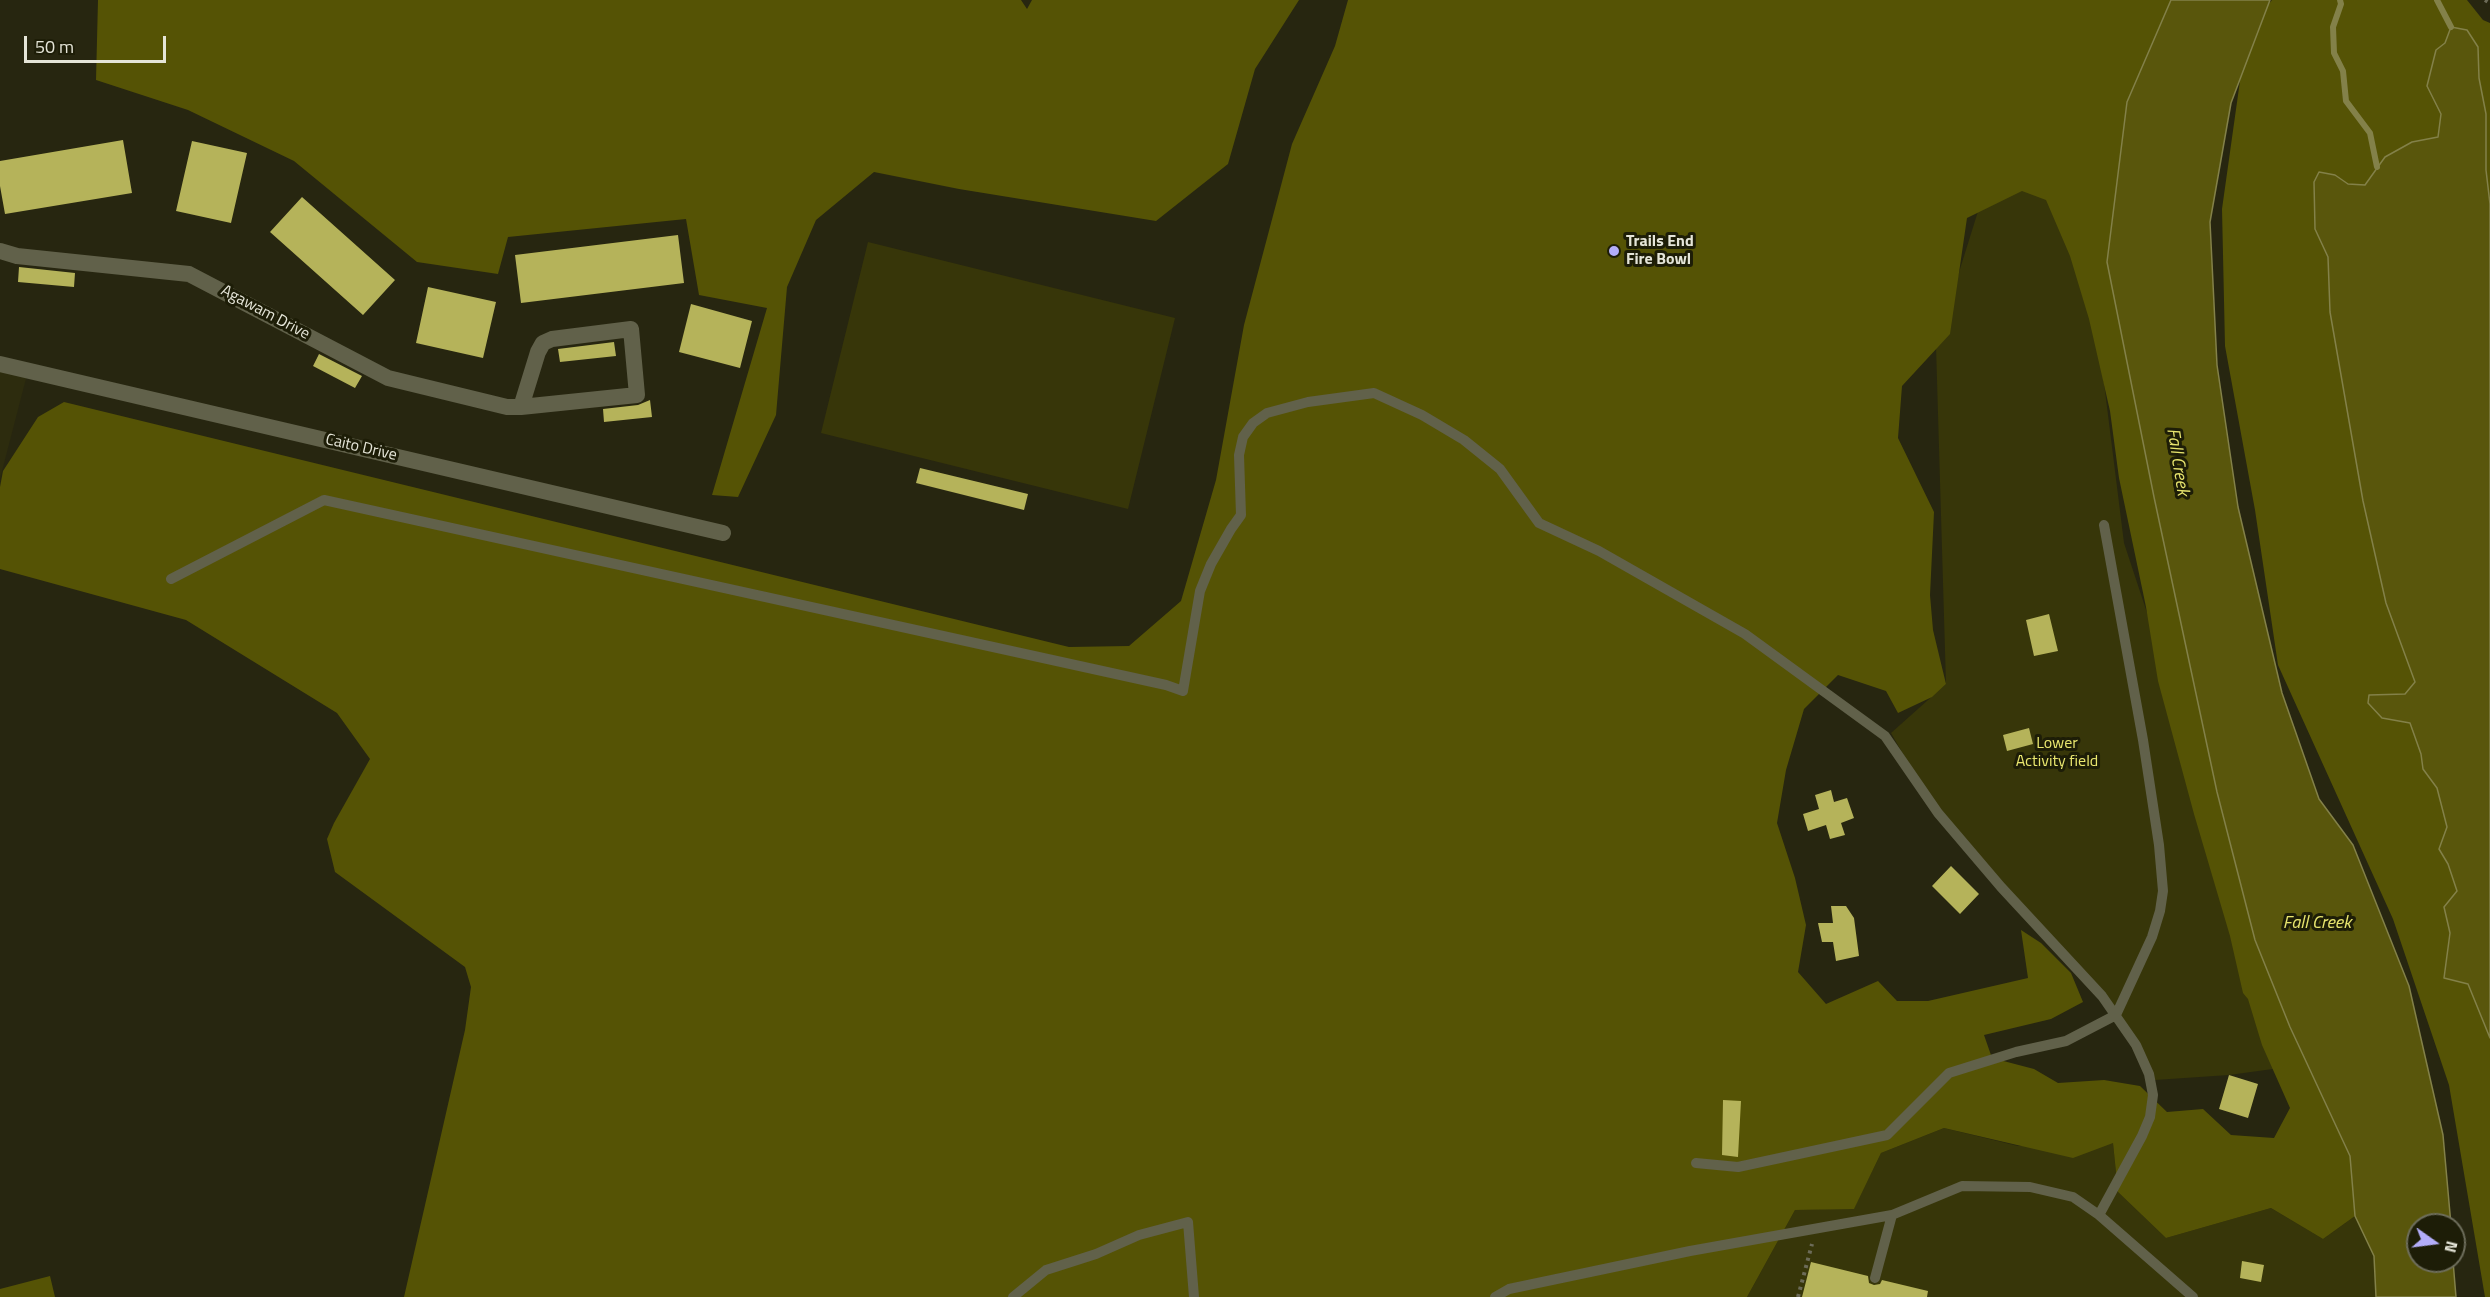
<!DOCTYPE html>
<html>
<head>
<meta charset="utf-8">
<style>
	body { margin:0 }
	#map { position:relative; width:2490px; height:1297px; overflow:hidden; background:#272610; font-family:"Titillium Web",sans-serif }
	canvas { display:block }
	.north { position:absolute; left:2406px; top:1213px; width:60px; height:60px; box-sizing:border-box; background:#1d1d07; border:2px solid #6d6d5b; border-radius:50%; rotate:104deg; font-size:16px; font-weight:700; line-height:24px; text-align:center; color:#e5e5d8 }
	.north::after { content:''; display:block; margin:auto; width:21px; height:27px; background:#b3adf9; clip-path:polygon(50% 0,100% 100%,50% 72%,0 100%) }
	.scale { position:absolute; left:24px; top:36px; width:142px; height:27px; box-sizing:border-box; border:3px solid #e5e5d8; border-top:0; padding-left:8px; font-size:18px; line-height:21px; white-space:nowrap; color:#e5e5d8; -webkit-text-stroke:4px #1d1d07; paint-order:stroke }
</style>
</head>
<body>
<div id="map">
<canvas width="2490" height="1297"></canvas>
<div class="north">N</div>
<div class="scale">50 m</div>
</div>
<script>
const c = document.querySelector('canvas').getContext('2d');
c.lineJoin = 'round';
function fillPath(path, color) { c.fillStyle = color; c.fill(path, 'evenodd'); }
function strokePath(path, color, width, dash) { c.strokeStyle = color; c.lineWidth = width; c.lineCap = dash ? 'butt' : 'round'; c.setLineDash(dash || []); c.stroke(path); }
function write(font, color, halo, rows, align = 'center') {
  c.font = font + ' "Titillium Web",sans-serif'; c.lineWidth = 6; c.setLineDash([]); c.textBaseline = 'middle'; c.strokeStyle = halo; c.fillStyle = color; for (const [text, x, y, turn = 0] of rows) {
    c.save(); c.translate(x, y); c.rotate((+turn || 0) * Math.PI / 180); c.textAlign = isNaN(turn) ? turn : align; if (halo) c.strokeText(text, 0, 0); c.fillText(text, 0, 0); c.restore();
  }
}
const built = new Path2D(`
	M0 364 28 371 0 479Z`);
const green = new Path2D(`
	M1999 144 2075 151 2124 543 2218 828 2302 1065 2229 1075 2155 1080 2113 1011 1936 811 1891 733 1946 684 1936 346Z
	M868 242 1175 318 1128 509 821 433Z
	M1944 1128 2018 1146 2113 1143 2118 1192 2166 1238 2271 1208 2323 1239 2355 1216 2374 1256 2376 1297H1747L1795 1210 1854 1208 1881 1153Z`);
const forest = new Path2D(`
	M98 0H1021L1027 9 1032 0H1299L1255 69 1228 164 1156 221 959 189 874 172 816 220 787 287 776 415 738 497 712 495 767 308 699 295 686 219 508 237 498 274 417 262 294 161 188 110 96 80Z
	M1348 0H2171L2127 102 2154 497 2217 792 2255 940 2290 1027 2350 1156 2355 1216 2323 1239 2271 1208 2166 1238 2118 1192 2113 1143 2073 1158 1944 1128 1881 1153 1854 1209 1795 1210 1747 1297H404L465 1030 471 987 465 967 335 872 327 839 334 823 370 759 337 713 186 620 0 569V487L3 471 38 417 64 402 1069 647 1129 646 1181 601 1216 480 1244 325 1292 144 1335 46ZM2022 191 2046 200 2070 256 2089 319 2110 411 2119 478 2146 607 2158 681 2194 814 2230 936 2243 993 2248 999 2262 1045 2290 1108 2274 1138 2231 1135 2203 1109 2167 1112 2140 1086 2104 1080 2058 1083 2034 1069 1992 1058 1984 1035 2051 1019 2083 1002 2071 973 2041 943 2021 930 2028 978 1928 1001H1897L1878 981 1826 1004 1798 972 1806 925 1795 878 1777 823 1786 770 1804 709 1838 675 1886 691 1898 713 1932 697 1946 684 1933 630 1930 595 1934 512 1898 438 1902 386 1950 334 1967 218Z
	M2272 0H2467L2483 20 2490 23V1297H2485L2449 1085 2393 919 2278 665 2255 510 2225 346 2222 209 2247 31Z
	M50 1276 55 1297H0V1289Z`);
const water = new Path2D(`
	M2171 0H2270L2231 103 2210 222 2217 365 2238 507 2282 693 2319 799 2353 845 2409 986 2443 1135 2451 1225H2418V1261H2453L2456 1297H2376L2374 1256 2355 1216 2350 1156 2290 1027 2255 940 2217 792 2154 497 2107 262 2127 102Z
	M2451 27 2467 30 2478 47 2479 78 2486 114V170L2490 204V1038L2468 984 2444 978 2450 933 2444 907 2457 891 2448 864 2439 849 2447 827 2437 788 2423 769 2421 754 2410 723 2382 718 2368 703 2369 695 2405 694 2415 682 2386 603 2363 501 2330 312 2328 257 2315 229 2314 182 2319 172 2335 175 2348 184 2365 185 2385 157 2412 142 2438 137 2441 114 2427 86 2436 50 2445 43Z`);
const stream = new Path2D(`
	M2340 0 2341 4 2333 27 2334 53 2343 71 2346 101 2370 133 2377 167
	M2437 0 2451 27`);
const building = new Path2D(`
	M123 140 132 193 5 214 0 186V161Z
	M192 141 247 153 231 223 176 211Z
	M302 197 395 280 363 315 270 232Z
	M678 235 684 283 521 303 515 255Z
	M19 267 75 273 74 287 18 282Z
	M428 287 496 302 483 358 416 343Z
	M691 304 752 321 740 368 679 352Z
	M614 342 616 356 560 362 558 349Z
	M319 354 362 376 355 388 313 366Z
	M650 400 652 417 604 422 603 409 638 405Z
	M920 468 1028 494 1024 510 916 483Z
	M2049 614 2058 651 2034 656 2026 620Z
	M2029 728 2033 744 2007 751 2003 735Z
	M1831 790 1834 802 1847 798 1854 818 1841 823 1845 835 1830 839 1826 825 1808 831 1803 814 1819 809 1815 795Z
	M1951 866 1979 894 1960 914 1932 886Z
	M1831 906H1846L1854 918 1859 956 1836 961 1833 942H1822L1818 923H1833Z
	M2229 1075 2258 1084 2248 1118 2219 1109Z
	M1723 1100 1741 1101 1738 1157 1722 1155Z
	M2242 1261 2264 1265 2261 1282 2240 1278Z
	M1811 1262 1868 1276 1869 1283 1874 1285 1880 1284 1882 1280 1928 1291 1927 1297H1802Z`);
const path = new Path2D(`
	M2485 0 2490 3
	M1798 1297 1812 1244`);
const service = new Path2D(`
	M171 579 324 500 1166 685 1183 691 1200 591 1211 564 1231 529 1241 515 1239 455 1243 437 1253 423 1267 413 1308 402 1374 393 1422 415 1464 440 1500 469 1539 523 1599 551 1745 634 1885 736 1938 813 2001 887 2102 996 2136 1045 2149 1074 2153 1095 2150 1117 2142 1136 2099 1215
	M1696 1163 1738 1167 1887 1135 1949 1073 2016 1052 2066 1041 2116 1015 2152 937 2160 911 2163 891 2159 845 2143 740 2104 525
	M1875 1278 1892 1215 1962 1186 2030 1187 2073 1197 2099 1215 2193 1297
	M1013 1297 1046 1270 1096 1254 1139 1235 1188 1222 1194 1297
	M1495 1297 1509 1289 1690 1251 1892 1215`);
const minor = new Path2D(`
	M0 251 17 256 189 274 388 378 507 407H521
	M631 329 637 395 521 407 538 352 543 343 552 339Z
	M0 364 723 533`);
const markers = [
	[1614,251,6,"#b3adf9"]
];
const poiNames = [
	["Trails End",1626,242],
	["Fire Bowl",1626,260]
];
const streetNames = [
	["Agawam Drive",265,313,28],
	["Caito Drive",361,448,13]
];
const parkNames = [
	["Lower",2057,744],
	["Activity field",2057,762]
];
const waterNames = [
	["Fall Creek",2177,462,81],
	["Fall Creek",2317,924]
];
fillPath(built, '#2d2c0e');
fillPath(green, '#373609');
fillPath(forest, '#555305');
fillPath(water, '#59560c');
strokePath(water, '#838149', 1.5);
strokePath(stream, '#838149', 6);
fillPath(building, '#b5b35a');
strokePath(path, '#6c6b58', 4, [3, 4.5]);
strokePath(service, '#61614a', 10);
strokePath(minor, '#61614a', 16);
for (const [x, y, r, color] of markers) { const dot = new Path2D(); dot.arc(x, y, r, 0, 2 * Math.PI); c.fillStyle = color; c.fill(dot); strokePath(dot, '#1d1d07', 2); }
write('bold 16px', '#e5e5d8', '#1d1d07', poiNames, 'left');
write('16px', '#e5e5d8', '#1d1d07', streetNames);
write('16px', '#eae76f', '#1d1d07', parkNames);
write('italic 18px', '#e8e56e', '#1d1d07', waterNames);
</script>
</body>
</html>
